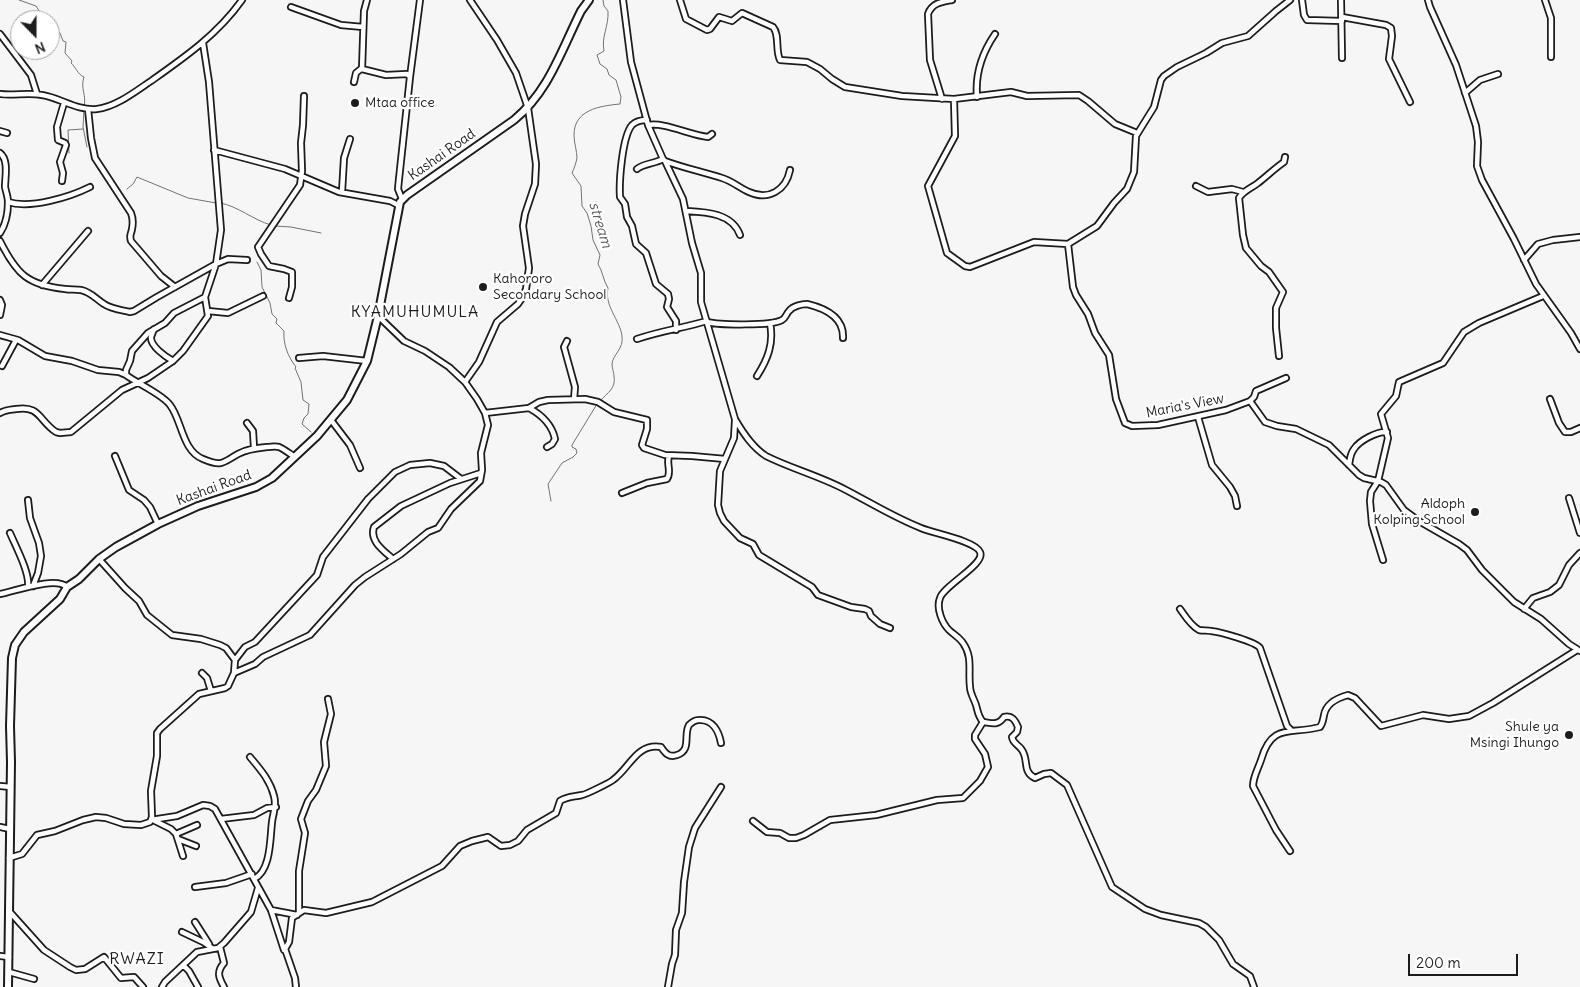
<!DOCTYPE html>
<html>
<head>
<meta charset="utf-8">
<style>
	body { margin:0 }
	#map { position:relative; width:1580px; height:987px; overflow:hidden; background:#f6f6f6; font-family:Delius,sans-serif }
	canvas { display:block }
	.north { position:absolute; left:10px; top:10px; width:50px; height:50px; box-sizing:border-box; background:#fff; border:1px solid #a4a4a4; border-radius:50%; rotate:158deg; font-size:14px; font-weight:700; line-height:20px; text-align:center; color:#1c1c1c }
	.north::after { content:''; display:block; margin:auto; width:18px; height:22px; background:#1c1c1c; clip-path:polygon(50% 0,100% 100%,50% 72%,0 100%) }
	.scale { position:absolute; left:1408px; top:954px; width:110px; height:22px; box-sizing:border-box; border:2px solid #1c1c1c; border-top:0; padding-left:6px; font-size:15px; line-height:18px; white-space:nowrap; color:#1c1c1c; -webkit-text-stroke:4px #fff; paint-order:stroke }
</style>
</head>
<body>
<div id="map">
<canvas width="1580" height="987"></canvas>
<div class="north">N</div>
<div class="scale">200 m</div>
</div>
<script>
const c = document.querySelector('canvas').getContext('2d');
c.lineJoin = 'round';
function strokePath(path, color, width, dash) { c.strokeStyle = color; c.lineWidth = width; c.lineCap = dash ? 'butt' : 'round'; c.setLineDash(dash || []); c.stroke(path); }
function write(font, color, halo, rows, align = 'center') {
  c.font = font + ' Delius,sans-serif'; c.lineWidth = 4.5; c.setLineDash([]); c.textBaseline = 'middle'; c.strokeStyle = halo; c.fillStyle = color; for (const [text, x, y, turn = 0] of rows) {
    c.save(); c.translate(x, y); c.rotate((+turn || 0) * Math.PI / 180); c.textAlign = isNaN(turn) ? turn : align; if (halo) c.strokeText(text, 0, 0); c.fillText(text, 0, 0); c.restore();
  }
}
const stream = new Path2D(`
	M19 0 36 6 45 20
	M50 26 60 33 63 41 66 42 65 53 72 61 71 63C76 67 77 74 84 77 80 89 87 95 84 107
	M84 111 83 127 87 147
	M69 153 68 130 83 129
	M127 189 133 184 137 177 188 198 216 203
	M220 203C238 206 253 220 271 225
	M275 226 291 227 321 233
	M257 262 261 270 262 287 270 303 272 314 277 319 276 323 284 331C283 344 288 357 296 367L295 368 301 382 303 400 309 404 308 414 304 418 302 424 311 432
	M600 401C608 392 616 389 614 376 614 373 612 368 612 364 613 354 624 349 622 336 620 320 604 306 608 288 603 280 603 272 598 264L600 255 593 240 591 226 587 213 582 206 581 186 572 173C574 169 576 163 577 158 577 151 574 143 574 135 574 110 599 106 620 104L621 97 616 80 609 75 607 69 600 64 597 55 604 51C601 37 609 26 608 11L604 6 603 0
	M551 501 548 484 562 463 573 457 577 453 576 449 572 447V445L597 404`);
const street = new Path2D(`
	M367 0 364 11 362 69 386 75 407 74 410 77 399 179 398 189 402 199
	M623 0 631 62 648 125 663 159 665 161 683 199 692 243 701 273V302L735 419C743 433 752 447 766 456 792 469 820 476 846 490 871 503 895 518 921 528 932 533 976 541 980 552 986 564 944 585 940 598 936 608 942 623 949 630 953 634 959 637 963 643 973 657 968 671 970 687 970 693 974 699 976 705 978 712 978 716 983 722 992 723 998 726 1004 717 1012 715 1015 720 1018 727L1017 732 1012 737C1013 744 1018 744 1022 750 1029 760 1022 772 1035 778L1044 774 1051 773 1067 785 1112 887 1145 909 1161 915 1199 923 1206 927 1219 940 1233 964 1250 976 1254 987
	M680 0 686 19 707 30 710 29 719 17 732 21 742 13 773 27C780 35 775 50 780 60L807 62 820 69 832 79 845 87 902 96 954 99 1011 92 1027 96 1079 95 1088 101 1115 124 1137 133
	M1290 0 1276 11 1248 36 1222 43 1206 53 1177 67 1164 76 1161 80 1154 107 1136 136 1134 172 1127 189 1114 203 1097 226 1068 244 1073 287 1076 295 1088 314 1095 333 1109 355 1116 399 1125 423 1132 426 1158 425 1226 410 1250 401 1265 422 1277 426 1296 429 1329 445 1359 475 1364 478 1381 482 1386 485 1404 510 1419 521 1459 544 1467 550 1482 570 1514 602 1541 619 1569 644 1580 651
	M1302 0 1304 15 1307 20 1342 21
	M1341 0 1342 58
	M1428 0 1430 7 1456 65 1476 126 1478 142 1477 166 1482 180 1514 239 1536 284 1571 333 1580 349
	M1545 0 1551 18V57
	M291 7 341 25 363 27
	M1342 17 1386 25 1391 28 1392 36 1389 59 1410 102
	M0 34 31 75 37 94
	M410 77 420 0
	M354 82 356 73 362 68
	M1465 93 1480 80 1498 74
	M0 94C14 96 28 92 42 95 61 98 77 111 97 109 116 107 136 91 151 81 185 57 218 34 242 0
	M977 97C975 74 982 53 995 34
	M942 99 930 60 928 14C932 3 941 2 952 0
	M954 99 955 136 928 186 947 253 965 266 970 267 1034 242 1068 244
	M88 109 91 138 95 158 131 213C133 218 133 224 132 229 131 235 129 235 131 241L161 276 175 287
	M647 120C641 120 636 121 632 125 622 137 619 182 620 197L625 204 627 217 632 226 636 244 646 253 656 284 668 294 669 299 667 307 676 321V330
	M648 125C664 122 690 135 708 137L712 134
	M0 131 7 133
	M214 150 285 169 339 192 390 201 398 205
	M0 153C9 160 5 177 5 187 6 192 8 197 8 202 8 213 6 224 0 233
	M665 161C684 168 703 172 722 178 732 181 740 188 749 192 769 201 786 190 790 170
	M637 169C644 163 654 164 663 159
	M62 181 63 173 60 162 66 145 65 143 58 140 57 127 64 103
	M1196 186 1208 192 1232 189 1243 192
	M342 192 344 158 350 139
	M8 202C31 209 70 197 90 187
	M686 211C706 212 732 213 740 235
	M0 241C17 275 28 285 65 289 70 290 76 289 81 290 91 292 96 299 104 304 111 309 122 310 130 312L134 311 157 297 216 264 228 259 247 260
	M1524 260 1538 244 1553 240 1580 237
	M42 285 88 231
	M289 298 292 287V272L284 269 269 266 261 254 258 247 300 185 302 171 301 143 303 125 304 96
	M0 300 2 305 0 315
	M208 311 228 313 263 296
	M707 322C719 325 772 326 782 320 786 318 786 314 789 311 793 306 802 304 807 304 824 308 844 317 843 338
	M154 329C153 332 152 334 151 337 150 346 166 357 173 361
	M0 335 18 340 45 356 72 361 98 370 119 372 126 375C138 384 162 394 170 405 182 420 182 451 203 459 222 467 222 463 238 454 247 449 257 448 267 447 271 447 275 446 279 447 284 449 290 454 295 457
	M637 339C660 331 683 328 707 321
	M567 341 564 347 575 387 574 399
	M1279 356 1276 328V308L1283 292 1269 272 1261 266 1246 248 1243 235 1239 198C1244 190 1252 188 1258 183 1267 176 1274 169 1284 162L1285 157
	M299 358 323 356 367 361
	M2 366 16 340
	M126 375V370L130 361 132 351 148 333 165 323 174 313 205 297
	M757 376C768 359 774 343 770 323
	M465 382 479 362 497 322 518 304 523 297 526 289 529 268 523 226 525 214 535 184 536 164 528 108 516 73 497 40 470 0
	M1550 399 1559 423 1565 432H1571L1580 428
	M1250 401 1254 397 1256 391 1286 378
	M529 408C542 415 552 425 555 439L552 444 547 447
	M0 413C5 410 10 410 16 409 40 405 39 421 56 432L60 433 71 432 122 390 148 378 173 361 183 351 208 316 205 297 216 264 221 230 209 82 203 43
	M485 413 529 408 539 402 548 400 585 399 598 402 614 412 647 420V429L642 445 644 448 665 455 692 456 725 459
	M1198 417 1212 465 1230 487 1235 496 1237 506
	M331 420 350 445 360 468
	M735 421 734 438 720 471 718 505 720 513 724 521 740 538 753 544 759 555 812 587 818 595 851 607 865 609 869 611 871 616 880 624 890 628
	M247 423 253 431 254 448
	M115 456 129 490 144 500 150 507 158 524
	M1349 465C1350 459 1350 454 1354 449 1359 441 1377 431 1387 432
	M622 493 647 483 667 479C672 472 666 464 669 456
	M1569 498 1580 533
	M28 500 30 518 39 543 41 556 38 573 33 586
	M10 533C16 547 30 573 28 587
	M99 559 125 588 139 601 147 615 172 635 201 639 220 645 226 648 235 660 234 673
	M393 559C384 551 369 541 374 527L401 506 450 483 481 473
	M1383 560 1372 524 1370 501 1371 492 1378 481 1388 438 1381 414 1396 396 1399 382 1443 363 1464 332 1479 323 1543 296
	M0 594C16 591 55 576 67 587
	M1180 609C1185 616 1191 626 1199 630 1203 631 1208 630 1211 631 1221 632 1256 642 1260 648L1287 726 1291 730
	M1524 609 1533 598 1550 592 1559 585 1569 565 1580 553
	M235 660 245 647 255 642 317 575 323 557 368 499 395 472 410 465 430 463 444 466 461 479
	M202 673 207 678 211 691
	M250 757C260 769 270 780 274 796 277 806 273 813 272 822 270 839 271 871 254 879
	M0 786 11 787
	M221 819 254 815 267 808 276 807
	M151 820 177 816 203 805 210 806 215 809 271 910 284 950
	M153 820 171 829 176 834 183 856
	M753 821 767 832 780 833 789 838H796L804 835 830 820 876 815 937 800 963 798 980 781 988 767 985 754 975 739V735L983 722
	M0 827 10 829
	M176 834 197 825
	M178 839 196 846
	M1290 851 1276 830 1253 786C1253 777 1258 769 1261 760 1272 722 1291 735 1320 727 1323 723 1323 720 1324 715 1326 704 1337 698 1348 695L1355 698 1381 726 1423 715 1449 719 1469 716 1493 703 1577 650
	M9 858 22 854 37 835 55 831 83 820 96 817 106 818 124 824 141 825 150 822 152 817 151 791 157 756V733L160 729 199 694 225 688 228 686 234 673 255 664 263 657 310 635 355 585 365 577 401 554 428 532 438 528 451 509 480 481 482 470 481 453 488 425 485 413 477 399 465 382 449 367 425 351 404 341 378 316
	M195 887 226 883 252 874
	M271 910 297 915
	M9 911 44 950 70 967 76 970 85 969 104 957 121 978 134 977 143 987
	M299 912V871L305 833 301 819 308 801 316 790 326 766 324 742 331 714 328 699
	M195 922 209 944
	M182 932 203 942 212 948
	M220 947 224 963C216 972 219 978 224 987
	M0 956 9 957
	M183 965 189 971 198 987
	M9 972 34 979
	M162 987 165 982 197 952 218 948 224 943 251 912 258 888
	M296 987 295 978 285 949 289 942 292 918 304 910 326 913 372 902 442 866 460 846 472 841 488 837 501 846 510 845 518 841 527 830 556 813 560 801C568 796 574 797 582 795 585 795 611 782 613 780 630 768 636 743 661 747 665 753 669 758 677 755 692 750 683 735 689 725 692 722 695 720 699 720 713 719 719 732 721 743
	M668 987 672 964 675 955 676 930 682 913 684 882 689 847 695 828 721 787`);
const secondary = new Path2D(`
	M8 987 11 762 10 726 12 658 15 645 24 632 60 599 67 587 79 579 99 559 116 547 158 524 198 506 256 487 272 478 317 436 347 400 367 361 378 316 400 202 407 195 514 120C549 91 561 51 581 11L589 0`);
const markers = [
	[355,103,5,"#1c1c1c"],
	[483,287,5,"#1c1c1c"],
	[1475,512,5,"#1c1c1c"],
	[1569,735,5,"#1c1c1c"]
];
const poiNames = [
	["Mtaa office",365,103],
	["Kahororo",493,279],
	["Secondary School",493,295],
	["Aldoph",1465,504,"right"],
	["Kolping School",1465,520,"right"],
	["Shule ya",1559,727,"right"],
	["Msingi Ihungo",1559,743,"right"]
];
const streetNames = [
	["Kashai Road",442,155,-35],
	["Maria's View",1185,406,-11],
	["Kashai Road",214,488,-20]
];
const waterNames = [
	["stream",600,225,73]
];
const quarterNames = [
	["KYAMUHUMULA",415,312],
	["RWAZI",137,959]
];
strokePath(stream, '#727272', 1);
strokePath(street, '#1c1c1c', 8);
strokePath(secondary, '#1c1c1c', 10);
strokePath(street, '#fff', 4.5);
strokePath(secondary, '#fff', 6);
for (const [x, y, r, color] of markers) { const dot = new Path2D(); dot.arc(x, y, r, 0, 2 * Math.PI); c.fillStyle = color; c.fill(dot); strokePath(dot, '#fff', 2); }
write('14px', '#1c1c1c', '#fff', poiNames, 'left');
write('14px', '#1c1c1c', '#fff', streetNames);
write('italic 15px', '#5d5d5d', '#fff', waterNames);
c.letterSpacing = '1px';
write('16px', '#1c1c1c', '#fff', quarterNames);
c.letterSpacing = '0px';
</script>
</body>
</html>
